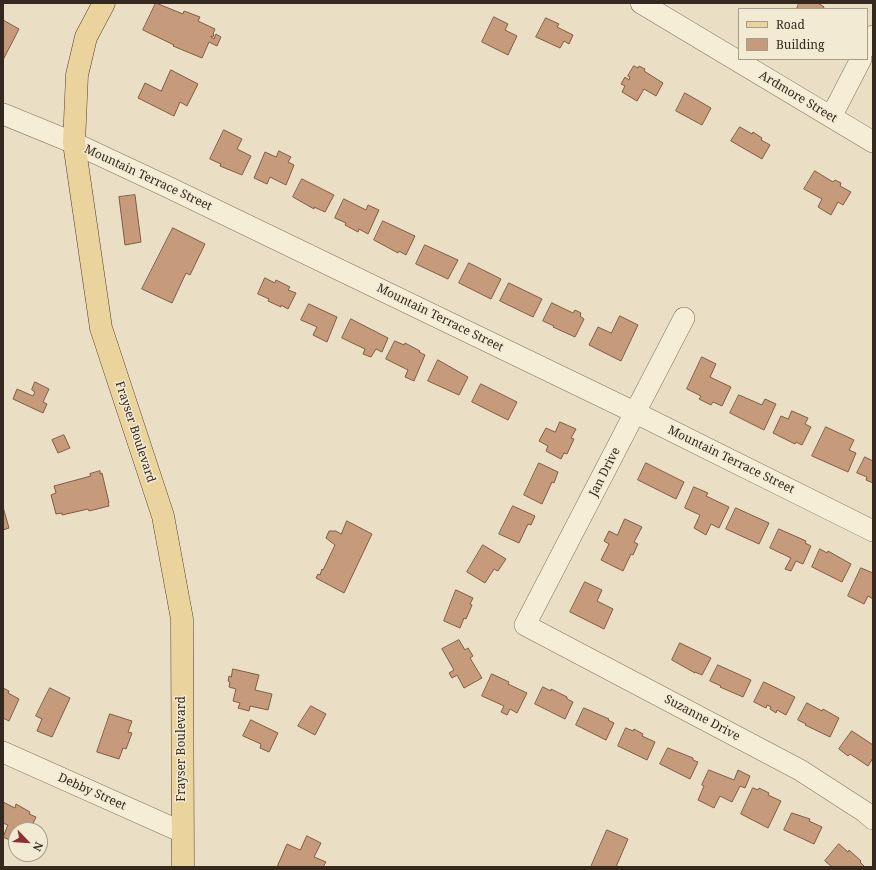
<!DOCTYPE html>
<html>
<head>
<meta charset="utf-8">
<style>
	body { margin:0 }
	#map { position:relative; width:876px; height:870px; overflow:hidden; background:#eadfc4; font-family:"Noto Serif",serif }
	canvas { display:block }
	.frame { position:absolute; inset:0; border:4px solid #35291f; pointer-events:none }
	.legend { position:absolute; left:738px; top:8px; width:130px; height:52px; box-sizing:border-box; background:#f3ead3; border:1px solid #a79d8b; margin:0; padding:5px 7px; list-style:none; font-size:12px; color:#35291f }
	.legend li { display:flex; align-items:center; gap:8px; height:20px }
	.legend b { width:20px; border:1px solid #a79d8b }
	.north { position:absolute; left:8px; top:822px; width:40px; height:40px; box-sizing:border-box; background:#f3ead3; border:1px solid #a79d8b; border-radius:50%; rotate:115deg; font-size:11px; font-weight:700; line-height:16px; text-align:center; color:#35291f }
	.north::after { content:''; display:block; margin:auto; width:14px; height:18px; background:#8e3031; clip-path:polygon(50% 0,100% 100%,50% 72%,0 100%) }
</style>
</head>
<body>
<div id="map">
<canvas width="876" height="870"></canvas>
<div class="frame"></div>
<ul class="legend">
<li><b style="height:5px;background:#ebd39e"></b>Road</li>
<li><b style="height:11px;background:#c69b7c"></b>Building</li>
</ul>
<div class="north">N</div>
</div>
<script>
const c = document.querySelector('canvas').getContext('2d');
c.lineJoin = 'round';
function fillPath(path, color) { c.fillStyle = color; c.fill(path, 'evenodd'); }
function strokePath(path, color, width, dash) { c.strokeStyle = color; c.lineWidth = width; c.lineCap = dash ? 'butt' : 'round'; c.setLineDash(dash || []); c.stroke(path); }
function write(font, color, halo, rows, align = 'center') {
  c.font = font + ' "Noto Serif",serif'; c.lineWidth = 3; c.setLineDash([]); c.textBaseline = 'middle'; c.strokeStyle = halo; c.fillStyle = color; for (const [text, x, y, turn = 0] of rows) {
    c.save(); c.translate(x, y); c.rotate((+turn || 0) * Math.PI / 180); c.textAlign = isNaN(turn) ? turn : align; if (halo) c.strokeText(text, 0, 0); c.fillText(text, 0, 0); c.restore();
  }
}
const building = new Path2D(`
	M156 3 183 14 184 11 200 17 198 21 215 29 213 34H214L213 37 211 36V37L214 39 216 34 221 37 217 46 209 42 202 58 173 46 174 45 143 30Z
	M799 3H818L824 7 823 9H797Z
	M494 17 508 24 505 30 517 36 508 55 482 42Z
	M546 18 559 24 557 27 573 35 569 44 564 41 560 48 536 37Z
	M3 20 19 29 3 60Z
	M634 66 638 68 639 66 645 69 644 71 663 83 656 96 644 89 637 101 622 92 625 86 621 84 625 77 629 80 630 77 628 76Z
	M171 70 198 84 187 106 180 102 174 116 138 98 145 83 161 91Z
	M685 93 711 108 702 125 676 111Z
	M740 127 752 134 753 132 762 138 761 140 770 145 762 159 731 141Z
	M224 130 242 139 237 149 251 156 242 175 220 166 221 164 210 159Z
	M279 151 291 157 288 162 294 165 286 185 270 177 267 184 254 178 265 152 276 157Z
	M815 171 833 182 835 180 841 183 840 186 851 192 843 205 838 202 831 215 818 207 822 199 804 189Z
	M302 179 334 195 325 212 314 207V209L293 197Z
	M135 195 141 242 125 245 119 197Z
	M344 199 366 210 368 205 379 210 368 234 359 229 358 232 345 225 346 223 335 218Z
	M383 221 415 236 406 255 399 251 398 253 374 240Z
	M173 228 205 244 190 275 186 273 172 303 142 289Z
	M425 245 458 260 448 279 416 264Z
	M469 263 501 279 491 299 459 283Z
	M265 278 275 283 276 280 290 287 288 290 296 293 288 309 281 305V307L268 301 269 299 258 294Z
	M509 283 542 299 533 317 500 301Z
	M552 303 573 313 575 310 581 313 580 316 584 319 575 337 553 327 554 326 543 321Z
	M309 304 337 317 327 342 313 335 317 327 301 320Z
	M620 316 638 325 621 361 589 345 598 327 611 333Z
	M351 319 388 338 382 352 376 349 371 357 363 354 365 349 342 338Z
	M395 341 404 345 405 343 420 351 419 352 425 355 414 381 405 377 408 370 386 359Z
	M702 357 716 364 710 377 731 387 722 406 713 402 711 405 699 399 701 396 687 389Z
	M438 360 468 377 459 395 428 381Z
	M35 382 49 389 43 402 47 404 43 413 13 399 17 389 33 396 35 392 32 390Z
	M481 384 517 402 508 420 472 402Z
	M739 395 762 405 765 399 776 404 764 430 730 413Z
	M792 411 808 418 805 424 811 427 802 445 796 442 795 444 773 433 781 416 788 419Z
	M560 422 576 429 571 438 574 439 567 454 564 453 561 459 546 451 548 446 539 441 546 428 555 432Z
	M826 427 854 440 849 450 856 453 848 472 812 456Z
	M64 435 70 448 58 453 52 440Z
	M865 457 873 461V483L866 480 867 477 857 473Z
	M539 463 558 472 554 483 552 482 542 504 524 495Z
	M646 463 684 482 676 499 638 480Z
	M100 471V474L102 473 109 503H108L109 506 89 511 88 509 62 515V513L56 514 51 495 56 493 54 486 91 476 90 474Z
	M694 487 708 493 706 496 729 507 719 528 711 524 706 535 694 528 700 515 685 508Z
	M513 506 535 516 531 525 528 524 519 543 499 534Z
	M3 507 9 528 3 530Z
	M736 508 769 523 759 544 726 529Z
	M625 519 642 527 634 542 638 544 633 555 631 554 623 571 601 560 609 544 604 541 609 531 617 535Z
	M347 521 372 534 344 593 316 578 318 574 320 575 322 569 323 570 335 545 326 538 329 531H336L341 534Z
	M779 529 806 541 805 543 811 546 803 564 796 561 791 571 785 569 791 558 770 548Z
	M483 545 506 559 498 571 494 569 485 583 467 572Z
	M820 549 827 553 828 551 851 564 842 582 812 567Z
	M861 568 873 573V599L868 596 864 604 848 596Z
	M585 582 602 590 597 601 613 609 604 629 570 612Z
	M456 590 473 598 470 604 472 605 466 619 464 618 460 628 444 621Z
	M459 640 465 650 468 648 473 656 470 658 482 678 464 688 457 675 452 678 449 673 454 670 442 649Z
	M680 643 711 658 702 675 695 672V673L672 660Z
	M718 665 751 680 743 697 720 687 721 686 710 681Z
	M233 669 259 675 255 690 272 694 268 710 250 706 249 711 238 708 240 703 233 701 236 689 229 687 230 682 228 681 229 676 231 677Z
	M492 674 509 682 508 684 527 693 517 713 510 709 507 715 501 712 504 706 482 696Z
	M764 682 795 697 786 715 777 710 776 713 770 709 771 707 767 705 766 708 754 702Z
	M543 687 551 691V689L567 697V699L573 702 565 719 535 704Z
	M3 688 9 691 8 693 19 699 9 721 3 718Z
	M50 688 70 698 52 737 37 731 42 719 36 716Z
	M807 703 822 711 823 709 839 718 830 737 805 725 806 724 798 720Z
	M311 706 326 714 315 735 298 726Z
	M584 708 609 719 608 720 614 723 606 740 576 725Z
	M110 714 132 721 128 732 132 733 126 749 123 748 119 759 97 752Z
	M251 720 278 733 269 752 260 748 261 744 243 736Z
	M626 728 633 731 634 729 643 734 642 736 655 742 647 760 618 746Z
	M852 731 873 745V758L868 766 850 754 848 756 839 749Z
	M668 748 693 758V760L698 762 690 779 660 764Z
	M709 770 734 780 738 770 750 776 745 788 740 786 732 802 720 796 714 808 698 800 704 786 702 785Z
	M753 788 758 790 759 788 769 793 768 795 781 801 768 828 741 814Z
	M3 802 15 808 16 804 30 812 29 814 36 817 30 830H16V839L14 842 3 837 8 825 3 823Z
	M792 813 810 819 809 821 822 827 814 844 784 830Z
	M607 830 628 839 616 867H591Z
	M307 836 321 843 314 857 326 862 323 867H277L287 844 300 850Z
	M839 844 848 852 849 850 861 861 860 862 865 867H832L825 861Z`);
const minor = new Path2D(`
	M641 3 873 142
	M867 47 873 36
	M3 114 74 143 170 188 636 413 873 531
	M831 117 861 59
	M684 318 525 625 800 770 865 812 873 819
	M3 752 182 832`);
const major = new Path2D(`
	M104 3 86 37 77 75 74 143 101 328 163 516 182 619 183 867`);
const streetNames = [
	["Ardmore Street",798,97,31],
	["Mountain Terrace Street",148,178,25],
	["Mountain Terrace Street",440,318,26],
	["Frayser Boulevard",135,432,72],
	["Mountain Terrace Street",731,460,26],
	["Jan Drive",605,472,-63],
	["Suzanne Drive",702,718,28],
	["Frayser Boulevard",182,749,-90],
	["Debby Street",92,792,24]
];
fillPath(building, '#c69b7c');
strokePath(building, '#815c43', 1);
strokePath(minor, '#84715c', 22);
strokePath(major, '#524030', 23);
strokePath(minor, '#f6edd6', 21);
strokePath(major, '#ebd39e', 22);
write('12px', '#35291f', '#f3ead3', streetNames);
</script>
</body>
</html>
